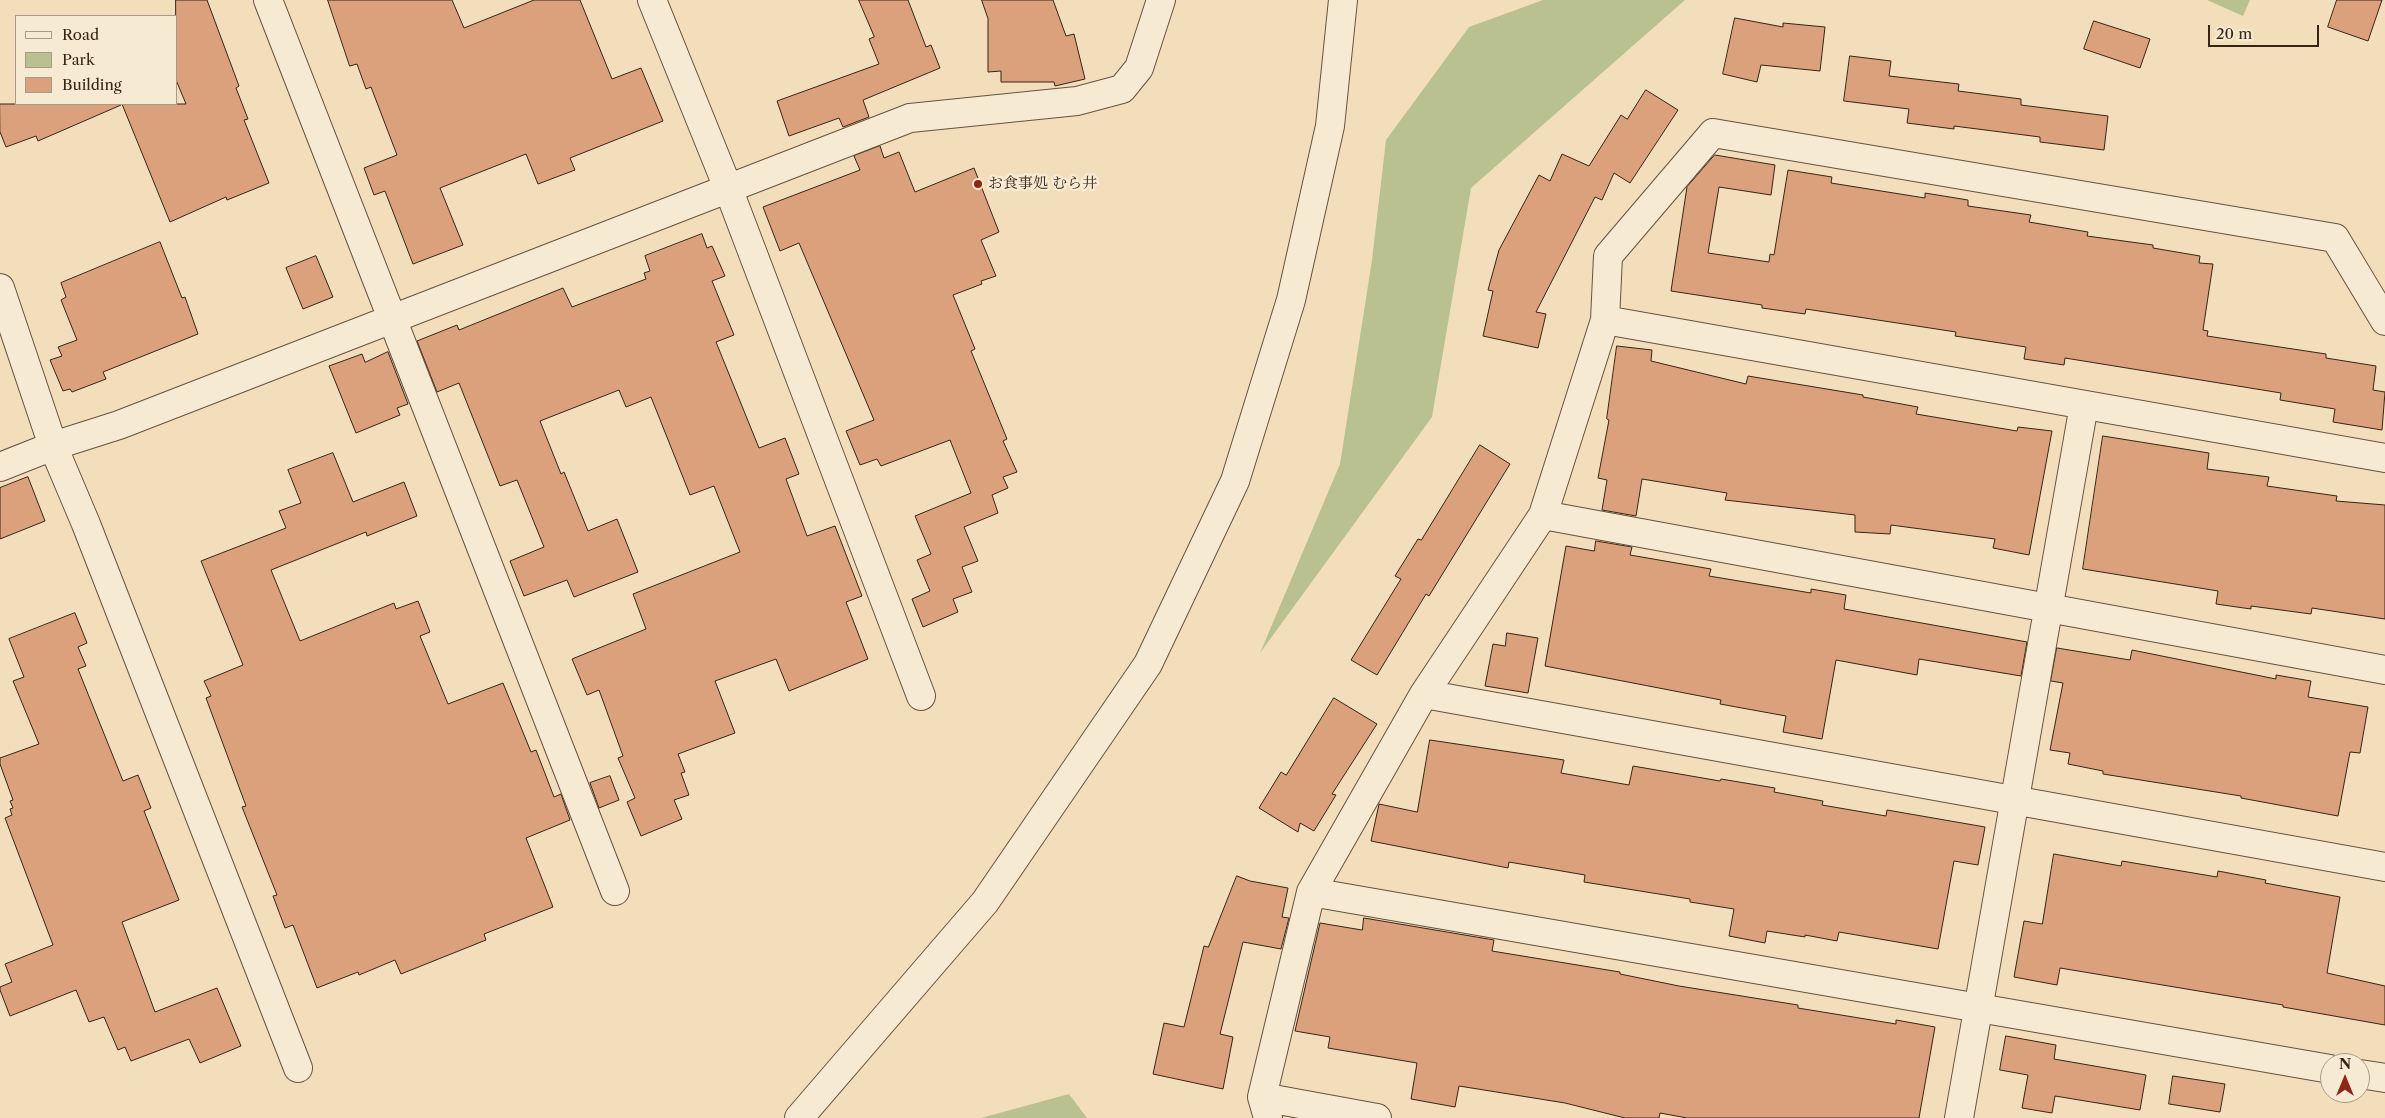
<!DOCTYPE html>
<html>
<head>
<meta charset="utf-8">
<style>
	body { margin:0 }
	#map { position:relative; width:2385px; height:1118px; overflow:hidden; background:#f3debc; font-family:"Libre Caslon Text",serif }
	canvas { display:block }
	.legend { position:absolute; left:15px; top:15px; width:162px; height:90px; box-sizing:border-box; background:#f7ead3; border:1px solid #aa9b87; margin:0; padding:6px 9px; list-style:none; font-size:15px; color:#362514 }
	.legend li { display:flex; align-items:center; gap:10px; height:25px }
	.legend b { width:25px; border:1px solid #aa9b87 }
	.north { position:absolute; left:2320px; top:1053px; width:50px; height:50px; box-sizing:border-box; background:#f7ead3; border:1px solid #aa9b87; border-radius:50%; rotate:0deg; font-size:14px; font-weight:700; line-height:20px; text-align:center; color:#362514 }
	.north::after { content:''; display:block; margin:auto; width:18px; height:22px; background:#8f2418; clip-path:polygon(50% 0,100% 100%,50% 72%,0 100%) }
	.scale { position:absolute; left:2208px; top:25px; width:111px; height:22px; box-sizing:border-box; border:2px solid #362514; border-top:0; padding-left:6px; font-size:15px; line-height:18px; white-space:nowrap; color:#362514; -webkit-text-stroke:4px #f7ead3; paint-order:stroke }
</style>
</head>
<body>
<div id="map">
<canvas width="2385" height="1118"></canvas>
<ul class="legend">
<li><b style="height:6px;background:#f7ead3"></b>Road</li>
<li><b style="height:14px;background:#bac191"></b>Park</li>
<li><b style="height:14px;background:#daa17c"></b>Building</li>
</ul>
<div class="north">N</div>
<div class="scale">20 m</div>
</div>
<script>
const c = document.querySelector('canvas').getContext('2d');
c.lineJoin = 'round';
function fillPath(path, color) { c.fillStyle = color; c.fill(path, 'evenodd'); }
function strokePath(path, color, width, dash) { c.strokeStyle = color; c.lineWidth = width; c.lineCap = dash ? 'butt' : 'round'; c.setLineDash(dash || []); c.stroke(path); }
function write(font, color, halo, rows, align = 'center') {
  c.font = font + ' "Libre Caslon Text","Noto Serif JP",serif'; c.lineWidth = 5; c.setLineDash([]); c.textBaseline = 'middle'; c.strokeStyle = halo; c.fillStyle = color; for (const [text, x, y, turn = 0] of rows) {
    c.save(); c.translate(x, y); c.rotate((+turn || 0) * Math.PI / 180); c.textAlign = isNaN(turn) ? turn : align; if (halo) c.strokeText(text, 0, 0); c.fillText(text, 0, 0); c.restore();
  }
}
const green = new Path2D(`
	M1543 0H1685L1471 188 1432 417 1260 653 1340 464 1372 260 1386 140 1469 27Z
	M2207 0H2250L2243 16Z
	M1069 1094 1087 1118H981Z`);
const building = new Path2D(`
	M176 0H207L239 86 236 88 248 119 244 120 269 183 227 200 226 197 170 222 122 104H186L176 80Z
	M328 0H452L464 28 534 0H580L612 79 641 68 663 121 570 158 575 170 538 184 526 154 440 188 463 245 413 264 385 191 374 195 364 168 397 155 371 87 366 89 357 64 350 66Z
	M859 0H908L926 47 931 45 940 68 863 100 869 117 843 127 839 118 789 136 777 101 879 64 869 39 874 37Z
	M982 0H1053L1066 36 1074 34 1085 79 1055 86 1054 82H1001V71L988 72V19Z
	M2337 0H2382L2368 41 2328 27Z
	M1735 18 1783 27V23L1825 27 1820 71 1761 65 1757 82 1723 74Z
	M2094 21 2150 39 2140 68 2084 49Z
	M1850 56 1891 61 1889 76 1959 84 1958 91 2021 99V105L2108 116 2104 150 2040 142V137L1954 126V129L1907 123 1909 109 1844 101Z
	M1646 90 1678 110 1630 183 1614 173 1602 200 1595 197 1536 312 1546 314 1538 348 1483 336 1493 291 1488 290 1499 250 1539 175 1550 181 1562 154 1589 166 1621 115 1627 119Z
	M0 104H121V105L38 141 36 136 6 147 0 132Z
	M880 146 884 158 899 152 915 192 974 168 999 232 981 240 996 276 981 281 982 284 953 295 975 349 971 351 1007 439 1003 441 1017 472 1003 477 1008 488 992 495 998 513 964 527 978 561 962 567 972 592 953 599 958 612 923 627 912 599 930 591 917 560 931 554 915 516 971 493 950 440 881 466 877 459 860 465 846 431 874 420 799 243 780 251 763 207 860 170 854 156Z
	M1715 155 1775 165 1771 195 1719 187 1708 253 1769 262 1770 254 1774 255 1788 170 1832 177 1831 183 1925 198V193L1968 200V206L2031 215 2029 222 2088 232 2087 236 2153 245V248L2200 256 2199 263 2213 264 2203 330 2208 331 2207 336 2326 354V358L2376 366 2373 390 2385 392 2382 430 2333 422 2335 409 2280 400 2281 393 2065 358 2064 365 2024 359 2026 347 1955 336 1956 332 1806 309 1805 314 1762 308V305L1671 291 1687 187Z
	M702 234 707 248 712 246 725 276 712 281 734 335 716 342 759 448 785 438 799 474 786 479 807 536 835 526 862 596 846 602 868 659 789 691 776 659 715 681 735 733 678 754 685 772 681 773 689 795 674 800 682 819 641 836 627 802 635 798 618 758 623 756 599 690 587 695 572 659 646 629 633 594 740 552 714 486 690 495 651 397 626 407 619 390 540 421 561 474 564 472 588 531 617 519 638 572 574 597 567 580 524 596 510 561 544 547 517 480 500 486 459 383 437 392 417 341 457 325 459 330 563 288 572 307 646 279 644 273 650 271 645 256Z
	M160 242 182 298 185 297 198 334 103 372 106 379 72 392 70 389 63 391 50 360 62 356 58 347 77 340 61 300 66 297 61 283Z
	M316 256 333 297 303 309 286 268Z
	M1617 346 1652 350 1651 361 1746 384 1748 376 1863 395V397L1918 407 1916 414 2017 431 2018 427 2052 431 2029 555 1993 548 1995 539 1936 531 1891 525 1890 534 1855 532V515L1725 500 1727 493 1642 479 1636 516 1602 510 1607 480 1598 478 1609 420 1607 419Z
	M388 352 408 404 397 408 400 415 356 433 329 366 362 354 365 362Z
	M2103 436 2209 453 2207 469 2269 477 2267 486 2337 496 2336 501 2385 505V619L2312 608 2311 614 2251 606V609L2216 604 2218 591 2083 569Z
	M1480 445 1510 464 1429 596 1426 594 1377 675 1351 660 1401 579 1395 576 1418 539 1421 540Z
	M333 453 353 502 404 482 417 516 367 536 366 532 271 570 300 641 394 603 396 609 418 601 430 632 420 636 448 704 503 683 531 752 536 750 554 797 561 794 570 820 526 838 553 907 484 934 486 940 401 974 395 960 359 975 358 972 317 988 293 925 285 928 273 896 277 895 242 807 246 806 206 698 211 696 204 681 243 665 201 561 286 528 279 511 301 503 288 470Z
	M28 477 45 521 0 539V488Z
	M1596 541 1632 547 1630 555 1711 569 1709 576 1811 593V589L1846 595 1844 609 2027 642 2021 676 1919 659 1917 675 1836 660 1822 739 1783 732 1786 716 1720 704 1721 700 1545 666 1566 546 1594 551Z
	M75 613 87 643 78 647 86 666 78 669 123 781 138 775 151 808 144 811 179 900 122 922 155 1012 217 988 241 1046 200 1063 189 1039 131 1061 125 1047 118 1050 104 1017 89 1022 76 990 10 1016 0 990V987L12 982 5 964 53 945 5 818 12 815 10 809 13 808 10 801 13 800 0 764V758L39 744 13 681 24 677 9 639Z
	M1507 633 1538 638 1528 693 1485 686 1493 644 1505 646Z
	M2057 648 2130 660 2132 650 2276 679V675L2311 681 2308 697 2368 707 2360 753 2350 752 2338 816 2241 798V796L2103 774V771L2068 764 2070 753 2050 750 2063 683 2051 681Z
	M1334 698 1377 724 1332 794 1336 795 1314 831 1300 823 1298 832 1259 808 1281 772 1286 775Z
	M1430 740 1564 760 1561 773 1629 785 1633 766 1720 781 1721 779 1775 788 1774 792 1823 801 1822 805 1886 816 1887 810 1985 827 1978 865 1954 861 1938 949 1839 932 1837 941 1805 935V937L1767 931 1765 943 1729 936 1734 909 1690 902V899L1584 882 1585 875 1509 862 1508 868 1371 841 1379 804 1417 812Z
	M610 776 619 800 599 808 590 783Z
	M2054 854 2121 866 2122 861 2217 877 2218 871 2266 880 2265 883 2340 897 2327 973 2385 986V1025L2283 1007V1005L2060 968 2057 985 2014 977 2024 921 2042 924Z
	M1237 876 1250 881 1288 888 1282 917 1289 918 1281 949 1243 942 1220 1034 1233 1037 1223 1089 1153 1074 1164 1023 1184 1027 1204 946 1208 947Z
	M1364 918 1494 940 1492 951 1620 972V974L1679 986 1798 1005V1008L1896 1024V1020L1935 1027 1919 1118H1687L1660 1113 1659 1118H1625L1565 1103 1459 1086 1455 1107 1411 1099 1417 1063 1328 1048 1330 1037 1295 1031 1320 923 1362 930Z
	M2006 1036 2056 1045 2054 1059 2146 1075 2140 1110 2055 1096 2052 1113 2022 1108 2028 1075 2000 1070Z
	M2173 1076 2225 1084 2220 1112 2169 1104Z`);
const minor = new Path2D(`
	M268 0 615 891
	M652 0 728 188 921 696
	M0 288 53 446 86 524 298 1068
	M1605 320 2385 458
	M0 467 53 446 119 425 910 118 1077 101 1122 89 1139 68 1161 0
	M1543 515 2385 670
	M1424 694 2385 867
	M1311 892 2330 1069
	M2360 1074 2385 1078
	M1262 1097 1377 1118
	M1268 1118 1262 1097 1311 892 1424 694 1543 515 1605 320 1608 256 1713 133 2335 238 2385 321
	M1959 1118 2084 405`);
const tertiary = new Path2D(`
	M799 1118 985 902 1148 664 1235 481 1291 300 1330 126 1343 0`);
const markers = [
	[978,184,5,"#8f2418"]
];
const poiNames = [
	["お食事処 むら井",988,184]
];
fillPath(green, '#bac191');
fillPath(building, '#daa17c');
strokePath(building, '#362514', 1);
strokePath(minor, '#65533e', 30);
strokePath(tertiary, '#65533e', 30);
strokePath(minor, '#f7ead3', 28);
strokePath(tertiary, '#f7ead3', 28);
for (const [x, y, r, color] of markers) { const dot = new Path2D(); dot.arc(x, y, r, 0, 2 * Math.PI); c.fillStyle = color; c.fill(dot); strokePath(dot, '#f7ead3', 2); }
write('15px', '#362514', '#f7ead3', poiNames, 'left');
</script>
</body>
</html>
